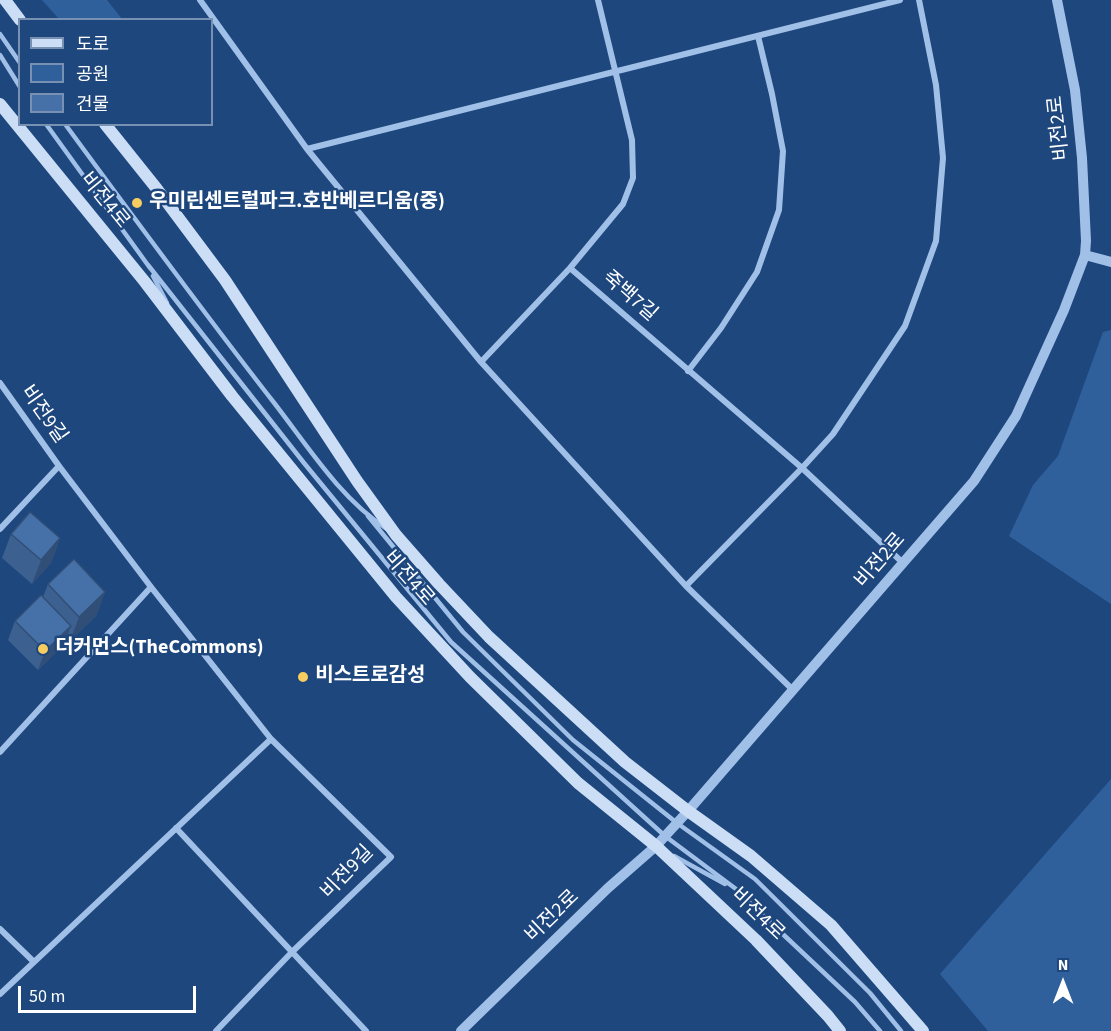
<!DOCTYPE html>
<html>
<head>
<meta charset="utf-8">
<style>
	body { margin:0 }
	#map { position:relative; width:1111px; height:1031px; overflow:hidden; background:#1e477e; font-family:"Source Sans 3","Noto Sans KR",sans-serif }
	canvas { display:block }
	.legend { position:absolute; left:18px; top:18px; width:195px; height:108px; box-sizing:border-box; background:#1e477e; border:2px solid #7891b2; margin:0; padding:8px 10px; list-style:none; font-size:18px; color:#fff }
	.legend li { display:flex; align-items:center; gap:12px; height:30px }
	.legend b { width:30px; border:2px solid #7891b2 }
	.north { position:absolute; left:1033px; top:953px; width:60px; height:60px; -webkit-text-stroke:4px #1e477e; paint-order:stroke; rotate:0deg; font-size:16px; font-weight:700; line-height:24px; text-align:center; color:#fff }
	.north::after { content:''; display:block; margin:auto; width:21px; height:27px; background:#fff; clip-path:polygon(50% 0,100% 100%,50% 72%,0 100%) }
	.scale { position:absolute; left:18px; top:986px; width:178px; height:27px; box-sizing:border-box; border:3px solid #fff; border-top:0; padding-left:8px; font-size:18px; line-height:21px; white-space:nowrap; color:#fff; -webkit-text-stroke:4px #1e477e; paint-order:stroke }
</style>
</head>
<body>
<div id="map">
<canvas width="1111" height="1031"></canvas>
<ul class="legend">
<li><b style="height:8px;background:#cbdef6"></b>도로</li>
<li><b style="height:16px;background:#30609c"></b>공원</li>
<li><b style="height:16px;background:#4671a8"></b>건물</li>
</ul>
<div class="north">N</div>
<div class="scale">50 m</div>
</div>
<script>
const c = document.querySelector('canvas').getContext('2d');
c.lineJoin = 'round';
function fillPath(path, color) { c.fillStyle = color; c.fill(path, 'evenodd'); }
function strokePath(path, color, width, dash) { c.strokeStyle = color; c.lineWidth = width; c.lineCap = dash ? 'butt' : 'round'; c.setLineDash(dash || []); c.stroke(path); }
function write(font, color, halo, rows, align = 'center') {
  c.font = font + ' "Source Sans 3","Noto Sans KR",sans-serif'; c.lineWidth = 5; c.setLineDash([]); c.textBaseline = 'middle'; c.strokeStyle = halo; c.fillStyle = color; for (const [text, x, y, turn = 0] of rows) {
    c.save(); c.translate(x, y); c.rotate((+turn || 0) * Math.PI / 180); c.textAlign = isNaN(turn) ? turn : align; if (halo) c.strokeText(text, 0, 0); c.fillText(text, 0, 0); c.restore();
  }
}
const green = new Path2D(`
	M42 0H107L122 19H59Z
	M1111 330V604L1009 536 1033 485 1058 456 1103 332Z
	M1111 779V1031H988L940 974Z`);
const service = new Path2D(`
	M0 34 20 63
	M0 55 20 87
	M46 124 150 268
	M65 124C134 218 203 312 275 404 309 448 340 498 387 529
	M148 265 304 463 451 642 665 836 740 892
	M153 276 167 303
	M368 516 463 632 573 740 677 823 755 879 870 993 901 1031
	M674 856 725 884
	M737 891 855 1002 880 1031`);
const minor = new Path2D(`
	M200 0 307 149 481 362 686 586 793 690
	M307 149 900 0
	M570 268 802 468 903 563
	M481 362 570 268 623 204 633 178 632 140 598 0
	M688 371 721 328 757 272 779 210 783 151 772 94 758 36
	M0 383 59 466 151 587 271 739 391 857 292 952 216 1031
	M0 529 59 466
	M686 586 802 468 833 434 905 326 936 241 943 158 936 85 919 0
	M0 752 151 587
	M176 828 366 1031
	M0 929 34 962
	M0 994 271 739`);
const tertiary = new Path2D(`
	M1085 255 1111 262
	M461 1031 608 888 656 846 688 811 974 481 1016 416 1064 310 1085 255 1086 241 1082 158 1075 90 1057 0`);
const secondary = new Path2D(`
	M5 0 20 20
	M0 104 145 282 232 396 396 597 470 677 578 783 656 846 756 940 828 1016 840 1031
	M105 124 157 189 225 280 357 481 396 535 439 584 489 637 625 762 688 811 751 856 831 925 923 1031`);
const wall = new Path2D(`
	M11 534 60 538 51 563 32 584 2 558Z
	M48 584 105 592 96 616 70 641 67 638 64 645 38 670 8 640 15 621 43 597Z`);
const shadedWall = new Path2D(`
	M60 538 51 563 32 584 41 560Z
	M105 592 96 616 70 641 79 617Z
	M71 626 64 645 38 670 45 651Z`);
const building = new Path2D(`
	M30 512 60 538 41 560 11 534Z
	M74 559 105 592 79 617 48 584Z
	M41 595 71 626 45 651 15 621Z`);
const markers = [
	[137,203,6,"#f7cd5f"],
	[43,649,6,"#f7cd5f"],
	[303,677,6,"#f7cd5f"]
];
const streetNames = [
	["비전2로",1060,128,-96],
	["비전4로",104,201,51],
	["죽백7길",629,297,41],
	["비전9길",43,415,55],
	["비전2로",881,561,-49],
	["비전4로",408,579,49],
	["비전9길",348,873,-46],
	["비전4로",757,915,44],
	["비전2로",553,917,-44]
];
const poiNames = [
	["우미린센트럴파크.호반베르디움(중)",149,203],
	["더커먼스(TheCommons)",55,649],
	["비스트로감성",315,677]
];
fillPath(green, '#30609c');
strokePath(service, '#a1c0e8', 4.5);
strokePath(minor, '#a1c0e8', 6);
strokePath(tertiary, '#a1c0e8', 10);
strokePath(secondary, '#cbdef6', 12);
fillPath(wall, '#3c6190');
fillPath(shadedWall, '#314f76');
fillPath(building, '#4671a8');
strokePath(building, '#314f76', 1.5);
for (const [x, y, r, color] of markers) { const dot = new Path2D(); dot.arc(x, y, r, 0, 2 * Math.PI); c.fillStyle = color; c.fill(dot); strokePath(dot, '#1e477e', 2); }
write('20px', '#fff', '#1e477e', streetNames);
write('bold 20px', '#fff', '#1e477e', poiNames, 'left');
</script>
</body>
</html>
